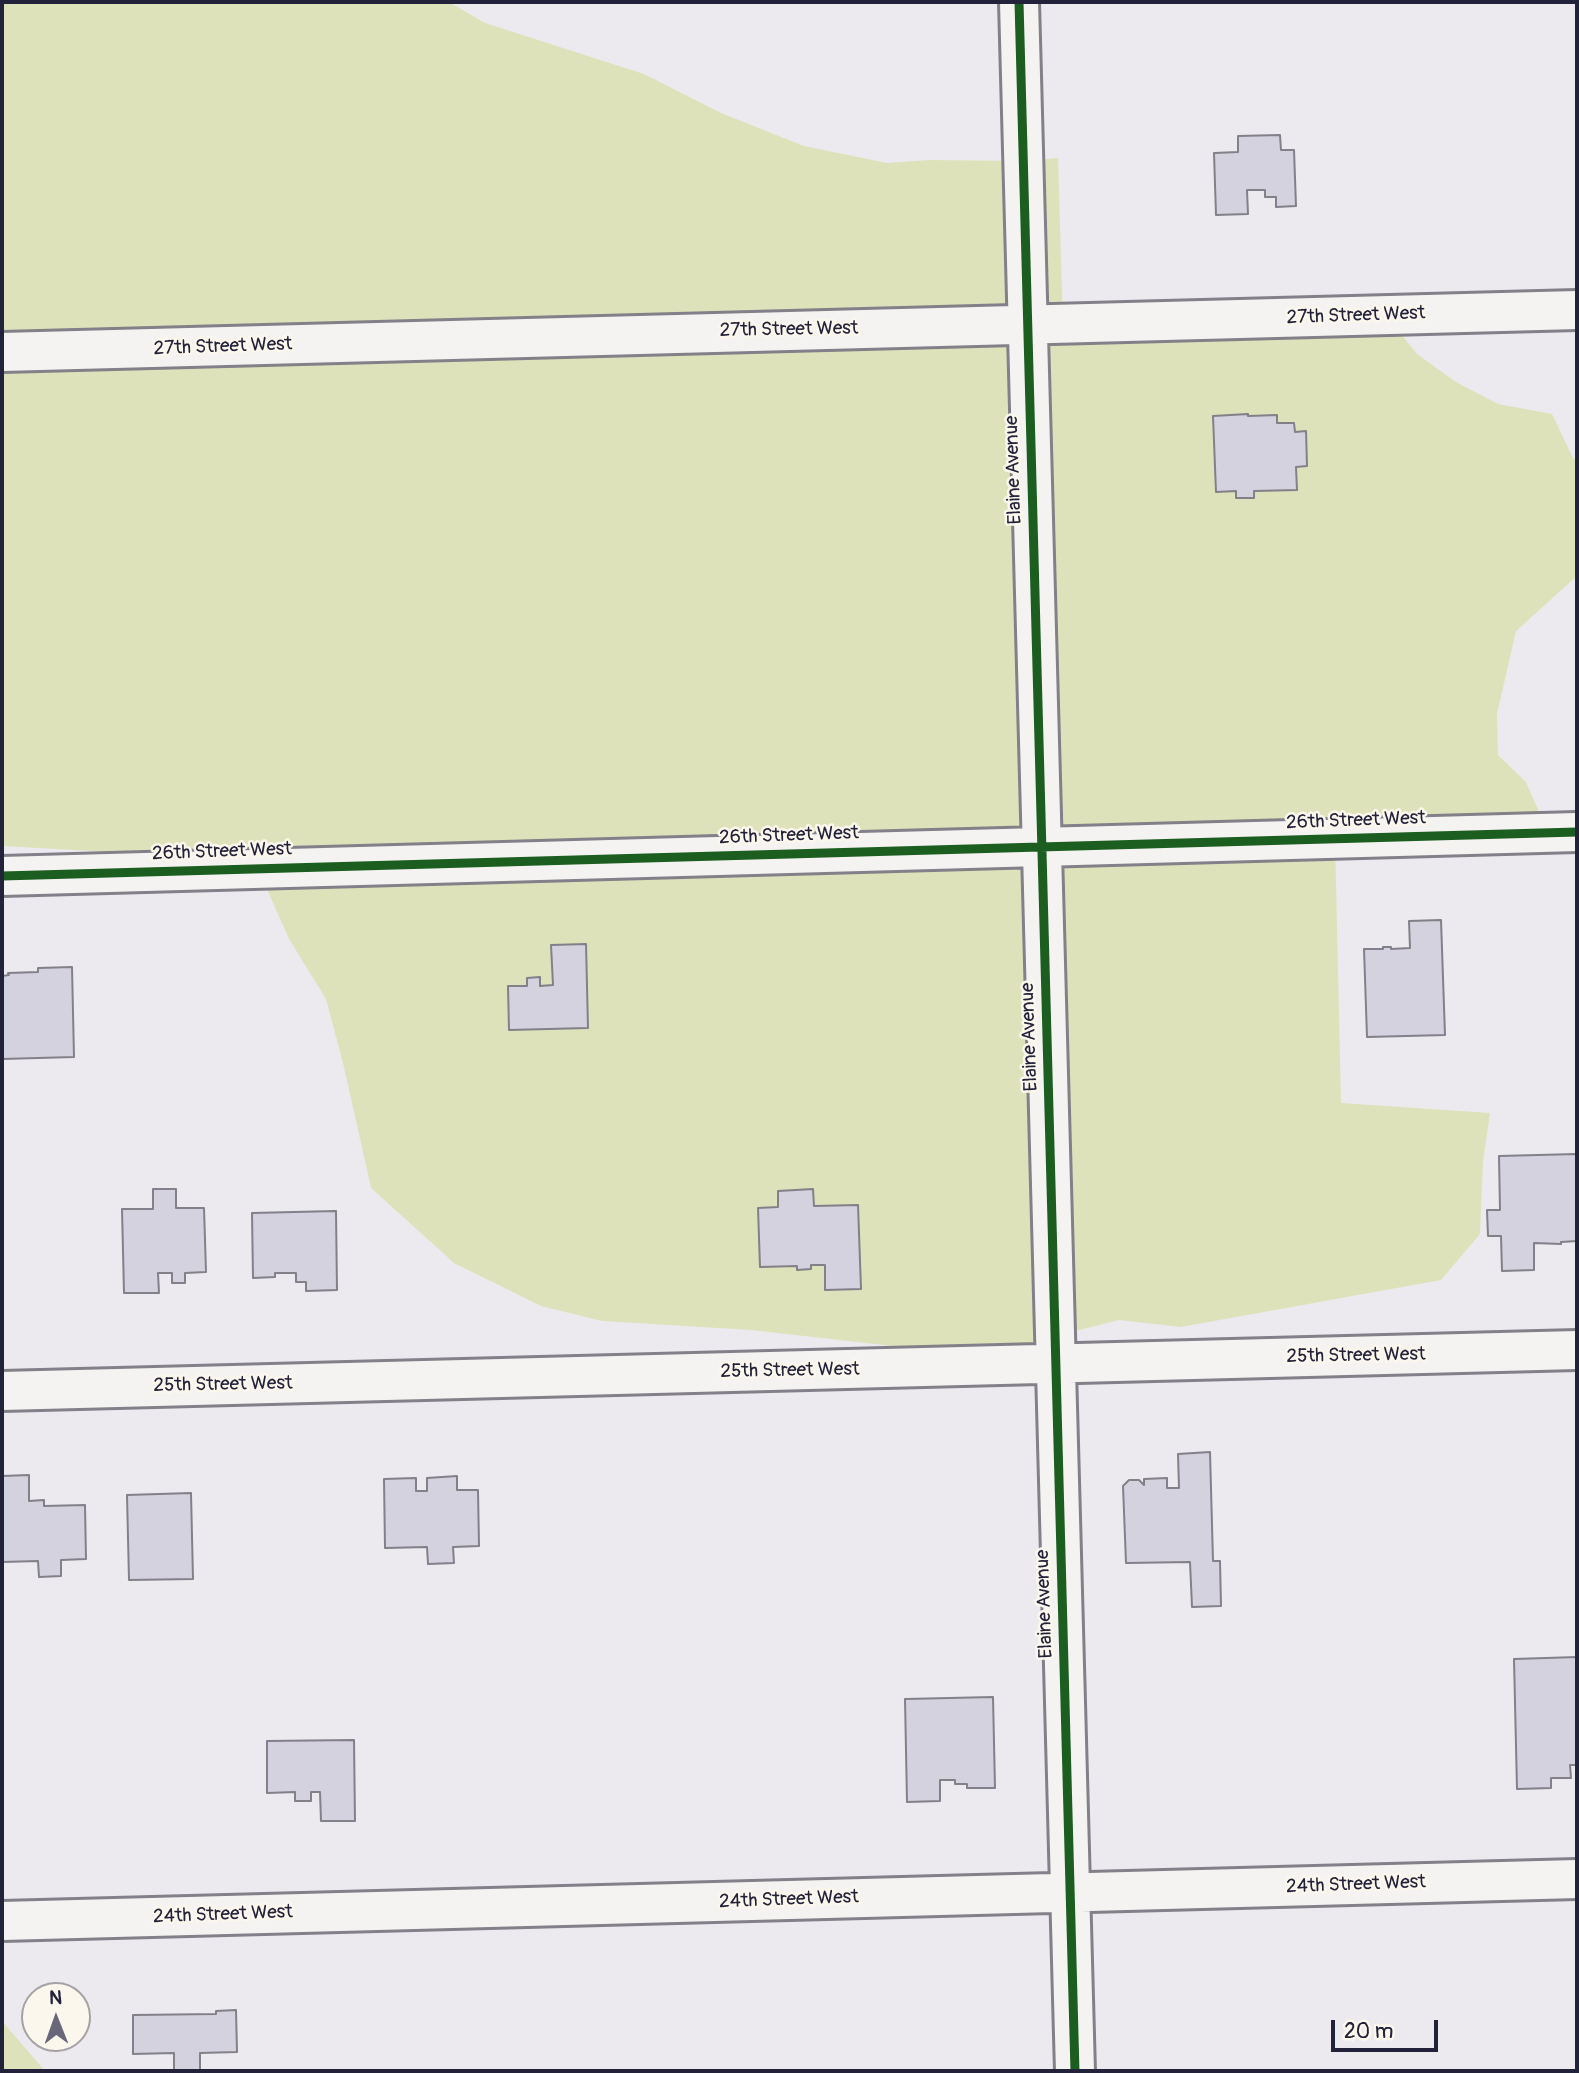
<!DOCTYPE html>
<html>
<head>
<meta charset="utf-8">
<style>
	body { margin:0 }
	#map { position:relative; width:1579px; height:2073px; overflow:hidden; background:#edeaef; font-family:Pangolin,sans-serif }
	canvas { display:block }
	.frame { position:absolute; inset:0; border:4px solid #22223b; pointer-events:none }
	.north { position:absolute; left:21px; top:1982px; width:70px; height:70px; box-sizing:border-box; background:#fbf7ec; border:2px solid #a4a2a5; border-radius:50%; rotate:359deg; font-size:19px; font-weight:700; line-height:28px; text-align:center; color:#22223b }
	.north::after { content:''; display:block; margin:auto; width:24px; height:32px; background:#69687a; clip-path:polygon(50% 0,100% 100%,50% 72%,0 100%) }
	.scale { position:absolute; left:1331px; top:2020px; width:107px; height:32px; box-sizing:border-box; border:4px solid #22223b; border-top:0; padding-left:9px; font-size:21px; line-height:24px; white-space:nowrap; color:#22223b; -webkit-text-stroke:5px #fbf7ec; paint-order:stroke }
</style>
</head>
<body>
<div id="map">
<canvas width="1579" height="2073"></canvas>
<div class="frame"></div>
<div class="north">N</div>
<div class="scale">20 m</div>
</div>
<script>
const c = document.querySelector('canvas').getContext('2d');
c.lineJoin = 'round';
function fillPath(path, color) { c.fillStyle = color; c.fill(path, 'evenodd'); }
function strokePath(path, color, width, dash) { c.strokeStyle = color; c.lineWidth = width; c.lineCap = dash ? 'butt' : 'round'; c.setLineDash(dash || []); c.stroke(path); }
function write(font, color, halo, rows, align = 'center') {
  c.font = font + ' Pangolin,sans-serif'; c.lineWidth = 5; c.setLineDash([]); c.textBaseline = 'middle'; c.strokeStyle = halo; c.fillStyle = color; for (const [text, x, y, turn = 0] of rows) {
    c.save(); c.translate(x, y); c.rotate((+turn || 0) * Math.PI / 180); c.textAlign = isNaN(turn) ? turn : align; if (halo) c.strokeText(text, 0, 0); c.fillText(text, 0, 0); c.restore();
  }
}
const green = new Path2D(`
	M2 2H449L485 23 644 74 721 113 804 146 887 163 930 160 1020 161 1058 158 1063 326 1388 318 1417 354 1456 382 1498 404 1552 414 1573 458 1577 460V576L1516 631 1497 714 1498 755 1526 782 1546 828 1335 838 1341 1103 1490 1113 1483 1162 1480 1234 1441 1280 1181 1327 1119 1320 1028 1343 893 1346 751 1330 602 1321 541 1306 454 1263 371 1188 343 1063 326 999 289 939 254 860 2 846Z
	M2 2021 45 2071H2Z`);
const building = new Path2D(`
	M1280 135 1281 150H1294L1296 206 1276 207V197H1265V190H1247L1248 214 1216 215 1214 153 1238 152V136Z
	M1248 414V416L1277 415V423H1294L1295 432 1306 431 1307 466 1296 467 1297 490 1254 491V498H1236V491L1216 492 1213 416Z
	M1441 920 1445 1035 1367 1037 1364 949H1383V947H1391V949L1410 948 1409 921Z
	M586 944 588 1028 509 1030 508 986H527V978L540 977V986L553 985 551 945Z
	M72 967 74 1057 2 1059V976L9 975 8 973 38 972V968Z
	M1577 1154V1241L1561 1242V1244L1534 1243V1270L1502 1271 1501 1236H1488L1487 1210H1500L1499 1156Z
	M153 1189H176V1208H204L206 1272 185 1273V1283H172V1273H158L159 1293H124L122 1209H153Z
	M813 1189 814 1206 858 1205 861 1289 825 1290V1265H811V1269L797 1270V1266L760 1267 758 1208 778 1207V1191Z
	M336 1211 337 1290 306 1291V1282H296V1273H275V1277L253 1278 252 1213Z
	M1210 1452 1213 1561H1220L1221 1606 1192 1607 1190 1562 1126 1563 1123 1486 1129 1480H1139L1144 1485V1479L1167 1478V1488H1179L1178 1454Z
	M29 1475V1501L44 1500V1506L85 1505 86 1559 61 1560V1576L39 1577 38 1561 2 1562V1476Z
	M457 1476V1490H478L479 1546 453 1547 454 1563 428 1564 427 1547 385 1548 384 1479 416 1478V1491H427V1478Z
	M191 1493 193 1579 129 1580 127 1495Z
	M1577 1657V1765H1570L1571 1778H1551V1788L1517 1789 1514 1659Z
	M993 1697 995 1788H967V1784H955V1780H940V1801L907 1802 905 1699Z
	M354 1740 355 1821H321L320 1792H311V1801H295V1792L267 1793V1741Z
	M236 2010 237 2052 200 2053V2071H174V2053L133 2054V2015L216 2014V2011Z`);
const minor = new Path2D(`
	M1019 2 1075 2071
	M2 352 1577 310
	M2 876 1577 832
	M2 1391 1577 1350
	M2 1921 1577 1879`);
const cycleway = new Path2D(`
	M1019 2 1075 2071
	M2 876 1577 832`);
const streetNames = [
	["27th Street West",1356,316,-2],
	["27th Street West",789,330,-1],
	["27th Street West",223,347,-2],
	["Elaine Avenue",1014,470,-92],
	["26th Street West",1356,821,-2],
	["26th Street West",789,836,-2],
	["26th Street West",222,852,-2],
	["Elaine Avenue",1030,1037,-92],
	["25th Street West",1356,1356,-1],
	["25th Street West",790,1371,-1],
	["25th Street West",223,1385,-1],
	["Elaine Avenue",1045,1604,-92],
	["24th Street West",1356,1885,-2],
	["24th Street West",789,1900,-2],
	["24th Street West",223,1915,-2]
];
fillPath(green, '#dee2ba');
fillPath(building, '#d4d2df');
strokePath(building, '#828088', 2);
strokePath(minor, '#828088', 44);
strokePath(minor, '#f5f3f1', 38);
strokePath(cycleway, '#1b5e20', 9);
write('19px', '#22223b', '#fbf7ec', streetNames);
</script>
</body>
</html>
